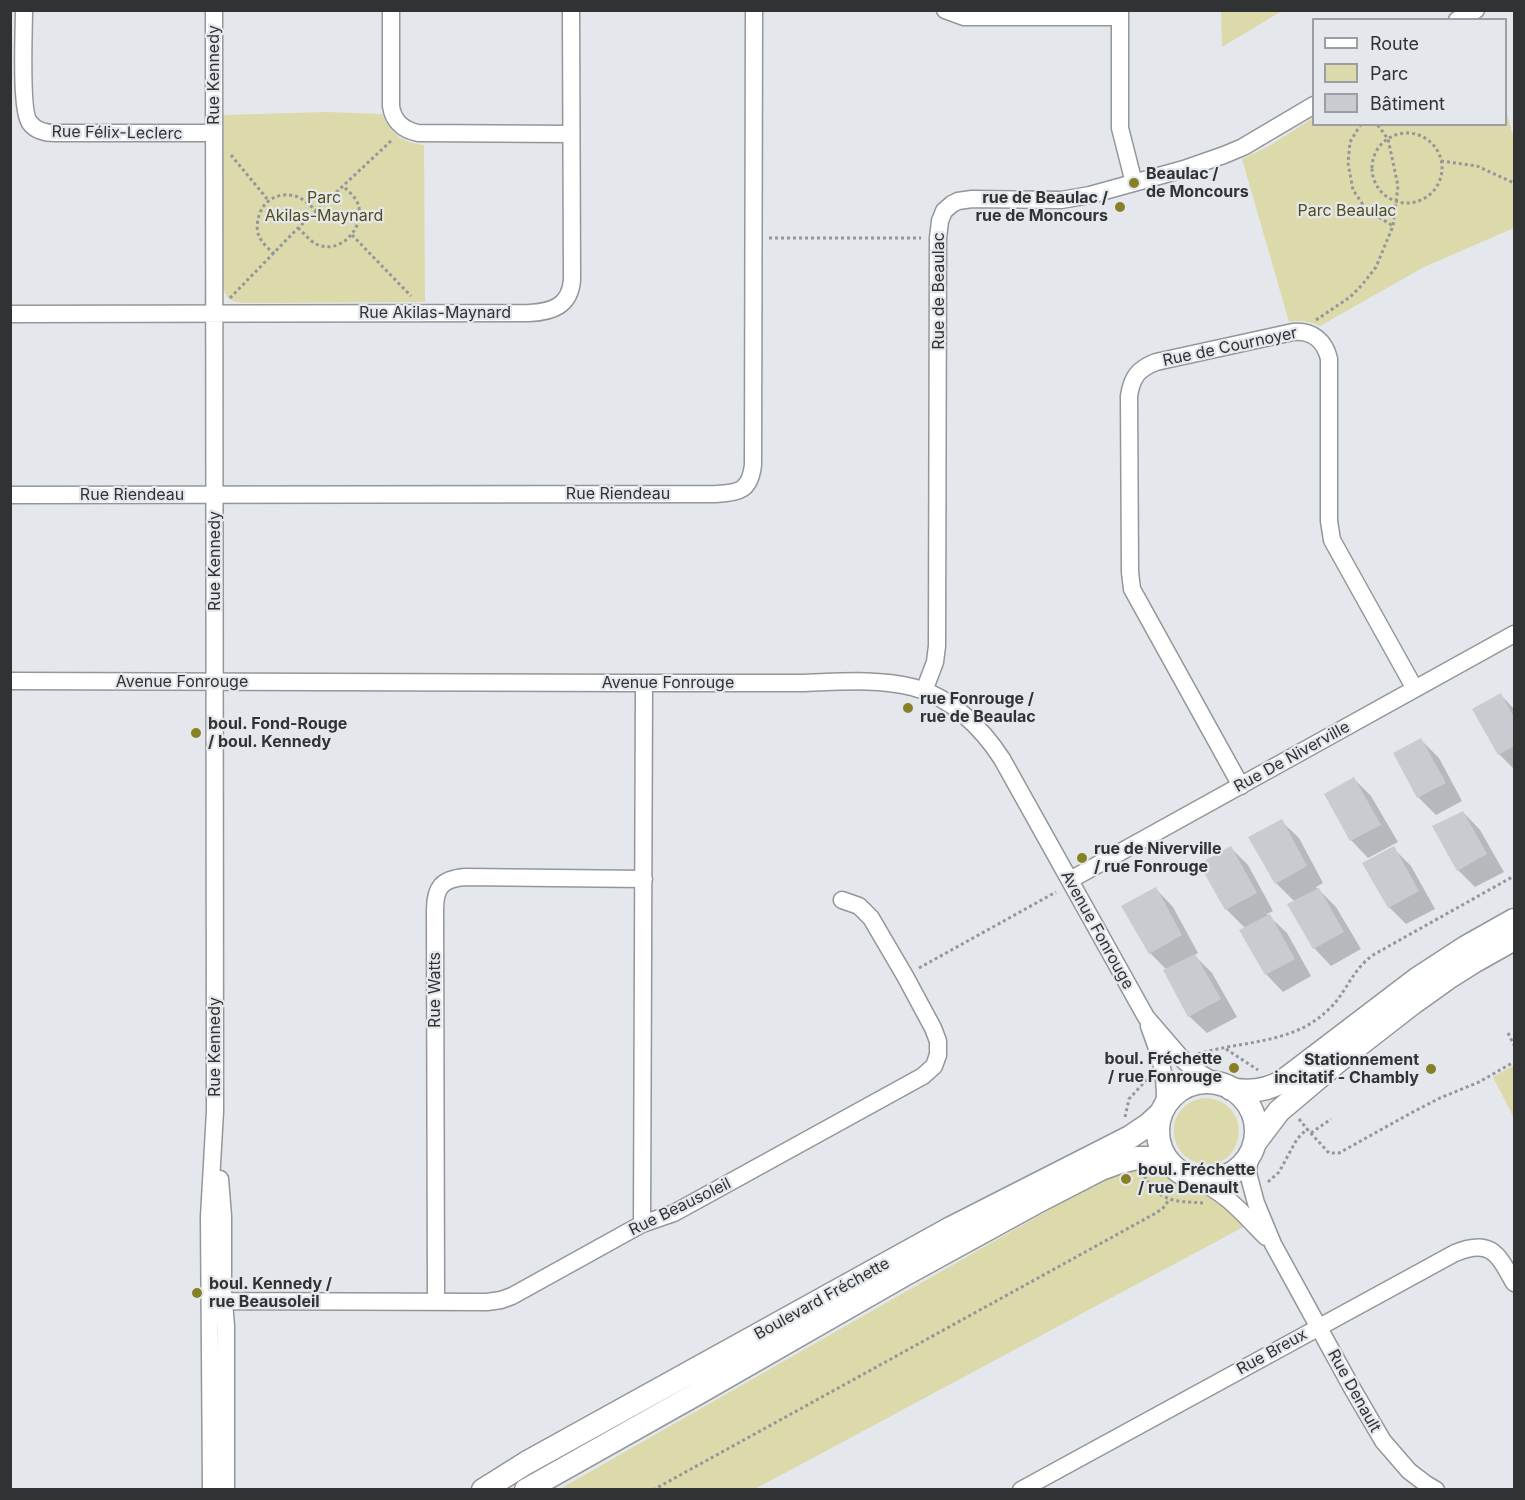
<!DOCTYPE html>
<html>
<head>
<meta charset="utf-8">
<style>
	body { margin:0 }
	#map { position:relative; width:1525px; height:1500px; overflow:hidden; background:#e4e8ec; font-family:Inter,sans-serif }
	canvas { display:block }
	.frame { position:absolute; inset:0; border:12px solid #303233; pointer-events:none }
	.legend { position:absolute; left:1312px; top:18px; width:195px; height:108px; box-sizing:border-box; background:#e4e8ec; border:2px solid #9c9fa2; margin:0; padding:8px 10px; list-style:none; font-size:18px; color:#303233 }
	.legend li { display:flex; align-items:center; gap:12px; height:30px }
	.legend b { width:30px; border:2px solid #9c9fa2 }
</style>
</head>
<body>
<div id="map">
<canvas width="1525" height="1500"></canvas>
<div class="frame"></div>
<ul class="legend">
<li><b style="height:8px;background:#fff"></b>Route</li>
<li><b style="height:16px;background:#dcd9aa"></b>Parc</li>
<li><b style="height:16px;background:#c8cbcf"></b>Bâtiment</li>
</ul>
</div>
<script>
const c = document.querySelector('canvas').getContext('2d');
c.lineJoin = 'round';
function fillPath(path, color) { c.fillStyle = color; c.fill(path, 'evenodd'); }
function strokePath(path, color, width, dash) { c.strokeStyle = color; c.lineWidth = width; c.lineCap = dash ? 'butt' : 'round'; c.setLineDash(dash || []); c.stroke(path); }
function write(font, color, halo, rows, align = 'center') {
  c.font = font + ' Inter,sans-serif'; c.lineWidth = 4.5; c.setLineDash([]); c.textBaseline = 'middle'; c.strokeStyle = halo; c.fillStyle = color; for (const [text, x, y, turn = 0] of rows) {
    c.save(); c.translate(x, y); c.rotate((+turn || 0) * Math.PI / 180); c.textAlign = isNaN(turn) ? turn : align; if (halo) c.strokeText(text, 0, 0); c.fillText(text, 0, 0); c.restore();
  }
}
const green = new Path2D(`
	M1221 11V10L1282 11 1222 47Z
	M1506 110 1514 139V228L1424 267 1320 326C1309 321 1300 320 1289 322L1242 159 1269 146 1313 118 1314 124H1506Z
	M326 112 382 114C392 135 402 142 424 145L425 302 246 303C231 302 225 300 223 284V115Z
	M1514 1065V1118L1493 1077Z
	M1203 1098C1251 1098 1248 1162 1210 1164 1168 1166 1159 1106 1203 1098Z
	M1157 1166 1173 1181 1212 1197 1247 1225 755 1489 558 1490 1112 1174Z`);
const shadow = new Path2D(`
	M1501 695 1514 709V769L1499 754Z
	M1421 740 1439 758 1462 801 1436 815 1418 797 1395 754Z
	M1354 779 1371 796 1398 842 1368 858 1351 840Z
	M1463 812 1480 830 1504 872 1475 887 1458 870Z
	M1281 821 1299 838 1323 883 1316 887 1336 907 1361 949 1331 966 1314 948 1295 902 1276 883Z
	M1231 848 1248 865 1273 911 1267 914 1287 933 1311 976 1283 992 1266 974 1245 928 1226 909 1201 864Z
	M1393 848 1411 866 1435 909 1406 924 1389 907Z
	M1156 889 1173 907 1198 953 1194 955 1212 973 1237 1017 1207 1033 1189 1016 1167 970 1150 953Z`);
const building = new Path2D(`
	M1501 693 1514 717V746L1498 755 1472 709Z
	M1421 738 1446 783 1417 798 1393 753Z
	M1354 777 1381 825 1350 841 1324 794Z
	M1463 811 1487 854 1457 871 1432 826Z
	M1282 819 1307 866 1275 884 1248 837Z
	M1231 846 1257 893 1225 910 1199 864Z
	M1394 846 1419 891 1388 908 1362 863Z
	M1156 887 1182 935 1149 954 1121 906Z
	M1319 888 1344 932 1313 949 1287 904Z
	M1270 914 1295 959 1265 975 1239 930Z
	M1195 954 1221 999 1188 1017 1163 970Z`);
const path = new Path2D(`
	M1361 124 1350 142 1348 163 1353 190 1366 209 1393 226
	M1372 168a35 35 0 1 1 70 0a35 35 0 1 1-70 0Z
	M231 155 268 200
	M1441 161 1477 166 1514 183
	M298 228C304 233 310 241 316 244 340 256 366 227 358 204 355 196 348 191 343 186
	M352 235 411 296
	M769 238H921
	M274 254C269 249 262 243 259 236 256 230 257 220 260 213 265 198 283 191 298 197 305 200 311 206 316 211
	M230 298 298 228 392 140
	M1316 320 1350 297 1362 285 1376 267 1393 226 1398 186 1388 139 1377 124
	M919 968 1056 892
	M1508 1033 1514 1045
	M1226 1049 1258 1070
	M1198 1054C1243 1040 1293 1045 1329 1009 1347 992 1351 971 1373 955L1514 876
	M1125 1117 1129 1099 1149 1077
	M1299 1119 1307 1129
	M1311 1133 1331 1119
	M1144 1176C1162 1203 1174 1201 1203 1203
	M1268 1182 1279 1172 1297 1139 1307 1129 1329 1153H1339L1411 1113 1440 1098 1479 1082 1514 1062
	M653 1490 1156 1213 1163 1208 1169 1200`);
const street = new Path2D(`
	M24 10C24 30 20 112 30 123 36 131 46 133 55 133H214
	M391 10V106C393 121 403 130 418 133L571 134
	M945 10 964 17H1120
	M1120 10V128L1134 183
	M1457 20 1476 10
	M10 314 529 313C552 312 570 306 572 280L571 10
	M10 495 716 494C740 493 750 490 753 465L754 10
	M10 681C221 683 431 684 641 683 694 683 747 683 800 683 837 682 876 678 912 687 950 696 982 728 1002 759L1146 1017 1183 1060 1192 1068 1215 1082
	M924 691 935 662 937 646 938 238 940 221 944 211 952 204 958 201 972 199 1061 200 1090 195 1184 169 1224 155 1243 147 1314 105
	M1241 786 1132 589 1130 572 1129 396C1132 377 1138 369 1156 362L1293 332C1312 330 1325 341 1329 359V521L1332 540 1415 689
	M1070 880 1514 634
	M1149 1026C1159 1053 1168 1077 1164 1107
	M1251 1152 1248 1170 1249 1177 1256 1203 1273 1244 1352 1388 1383 1441 1409 1471 1426 1484 1436 1490
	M220 1179 223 1216V1291L226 1326V1490
	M1196 1180C1227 1193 1243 1214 1266 1237
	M642 1224 644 683
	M210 1301 487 1302 501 1300 512 1296 642 1224 674 1213 923 1076 934 1066 938 1055V1041L933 1028 905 976 871 918 859 906 842 900
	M436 1301 435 910C435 887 442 879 465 877L644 879
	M211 1490 209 1217 215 1111 214 10
	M1021 1490 1455 1253C1491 1238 1498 1254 1514 1283`);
const secondary = new Path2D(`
	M1158 1131a49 49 0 1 1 98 0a49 49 0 1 1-98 0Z
	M1231 1089C1250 1093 1266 1091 1283 1081L1417 979 1466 947 1514 920
	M1254 1144 1279 1111 1337 1062 1413 1003 1448 978 1475 961 1514 939
	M483 1490 526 1463 951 1228 1130 1137 1148 1125 1161 1113
	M526 1490 700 1392 904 1275 1035 1203 1101 1169 1120 1162 1137 1158H1152L1172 1166`);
const markers = [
	[1134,183,6,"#888027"],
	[1120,207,6,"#888027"],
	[908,708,6,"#888027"],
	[196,733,6,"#888027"],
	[1082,858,6,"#888027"],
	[1234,1068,6,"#888027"],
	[1431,1069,6,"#888027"],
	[1126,1179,6,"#888027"],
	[197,1293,6,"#888027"]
];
const streetNames = [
	["Rue Kennedy",214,75,-90],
	["Rue Félix-Leclerc",117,133,1],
	["Rue de Beaulac",939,291,-90],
	["Rue Akilas-Maynard",435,313],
	["Rue de Cournoyer",1230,347,-12],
	["Rue Riendeau",618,494],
	["Rue Riendeau",132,495],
	["Rue Kennedy",215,561,-90],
	["Avenue Fonrouge",182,682],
	["Avenue Fonrouge",668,683],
	["Rue De Niverville",1292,757,-29],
	["Avenue Fonrouge",1097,930,61],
	["Rue Watts",435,990,-90],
	["Rue Kennedy",215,1047,-90],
	["Rue Beausoleil",680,1207,-26],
	["Boulevard Fréchette",822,1299,-29],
	["Rue Breux",1272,1352,-29],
	["Rue Denault",1354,1391,61]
];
const poiNames = [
	["Beaulac /",1146,174],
	["de Moncours",1146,192],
	["rue de Beaulac /",1108,198,"right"],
	["rue de Moncours",1108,216,"right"],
	["rue Fonrouge /",920,699],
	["rue de Beaulac",920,717],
	["boul. Fond-Rouge",208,724],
	["/ boul. Kennedy",208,742],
	["rue de Niverville",1094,849],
	["/ rue Fonrouge",1094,867],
	["boul. Fréchette",1222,1059,"right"],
	["/ rue Fonrouge",1222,1077,"right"],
	["Stationnement",1419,1060,"right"],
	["incitatif - Chambly",1419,1078,"right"],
	["boul. Fréchette",1138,1170],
	["/ rue Denault",1138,1188],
	["boul. Kennedy /",209,1284],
	["rue Beausoleil",209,1302]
];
const parkNames = [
	["Parc",324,198],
	["Akilas-Maynard",324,216],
	["Parc Beaulac",1347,211]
];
fillPath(green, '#dcd9aa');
fillPath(shadow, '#0003');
fillPath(building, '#c8cbcf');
strokePath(street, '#93969a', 19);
strokePath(secondary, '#93969a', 25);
strokePath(path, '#94979a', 3, [3, 3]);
strokePath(street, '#fff', 16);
strokePath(secondary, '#fff', 22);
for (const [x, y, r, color] of markers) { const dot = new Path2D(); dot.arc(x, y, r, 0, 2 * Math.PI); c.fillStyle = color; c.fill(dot); strokePath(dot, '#e4e8ec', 2); }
write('16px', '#303233', '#e4e8ec', streetNames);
write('bold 16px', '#303233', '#e4e8ec', poiNames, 'left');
write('16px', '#524d19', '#e4e8ec', parkNames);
</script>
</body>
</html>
